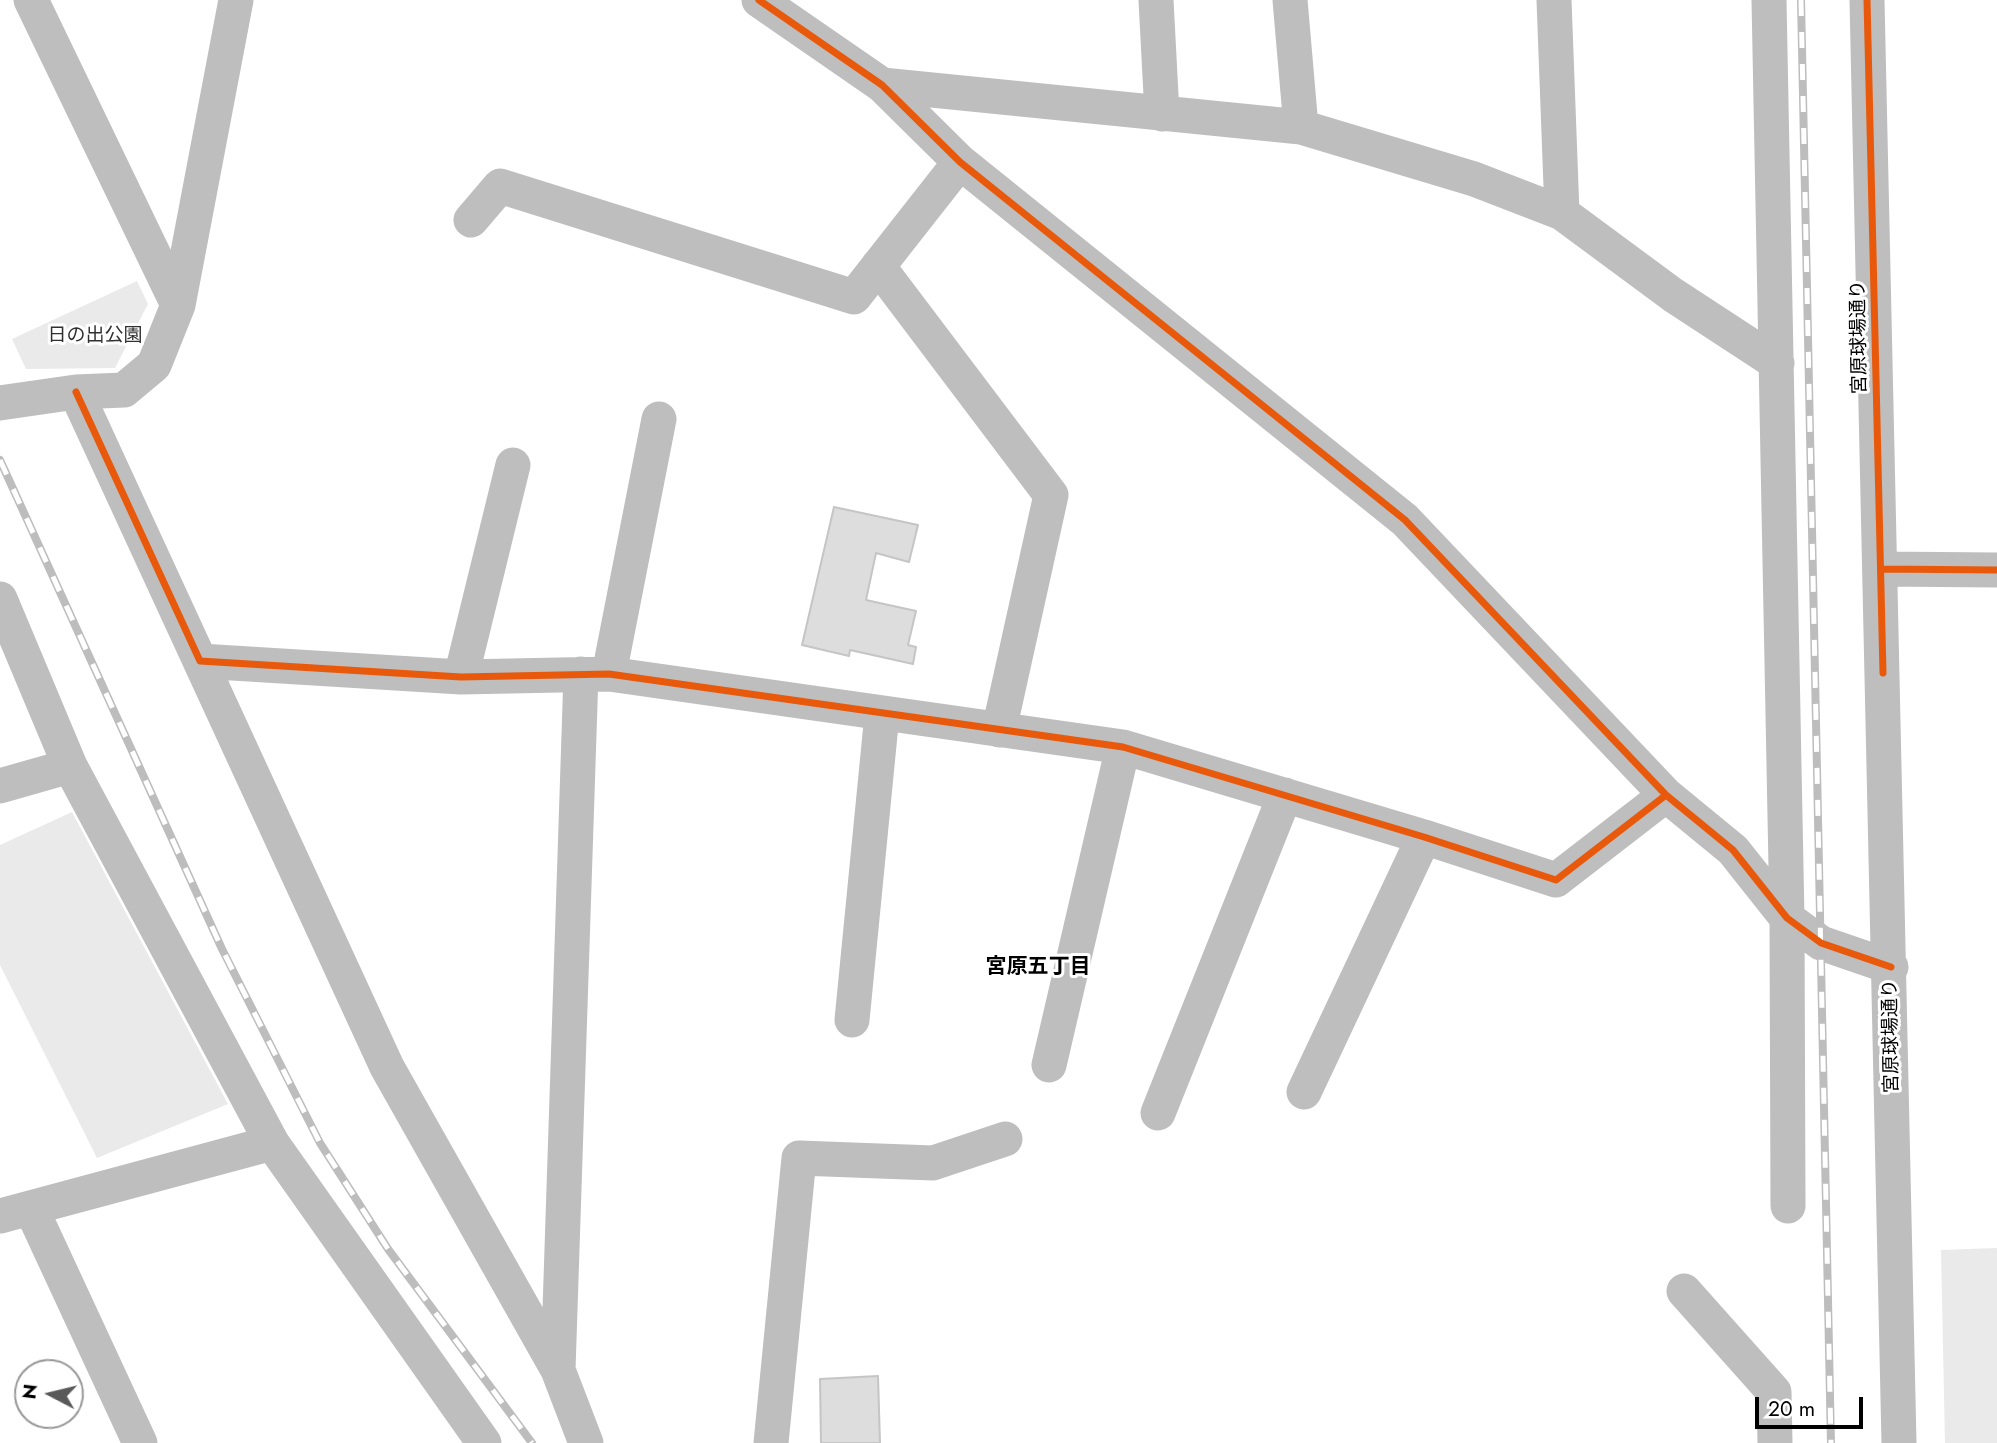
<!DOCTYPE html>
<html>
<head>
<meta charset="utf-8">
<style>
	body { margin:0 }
	#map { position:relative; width:1997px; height:1443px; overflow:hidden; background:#fff; font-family:Jost,sans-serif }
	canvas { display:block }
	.north { position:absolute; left:14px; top:1359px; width:70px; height:70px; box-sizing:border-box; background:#fff; border:2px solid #999; border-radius:50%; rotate:277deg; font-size:19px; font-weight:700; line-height:28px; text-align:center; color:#000 }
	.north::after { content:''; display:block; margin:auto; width:24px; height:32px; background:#595959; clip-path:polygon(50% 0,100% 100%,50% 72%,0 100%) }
	.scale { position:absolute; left:1755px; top:1397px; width:108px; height:32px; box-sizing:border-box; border:4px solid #000; border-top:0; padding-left:9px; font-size:21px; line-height:24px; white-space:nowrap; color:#000; -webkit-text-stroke:5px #fff; paint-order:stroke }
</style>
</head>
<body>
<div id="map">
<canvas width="1997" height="1443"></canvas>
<div class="north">N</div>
<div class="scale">20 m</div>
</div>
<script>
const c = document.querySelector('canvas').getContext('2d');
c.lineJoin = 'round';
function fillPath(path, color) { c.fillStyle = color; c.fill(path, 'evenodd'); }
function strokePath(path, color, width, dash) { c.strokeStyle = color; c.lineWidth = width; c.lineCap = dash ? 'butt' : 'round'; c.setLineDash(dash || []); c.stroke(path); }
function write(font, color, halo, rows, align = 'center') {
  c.font = font + ' Jost,"Noto Sans JP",sans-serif'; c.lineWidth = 6; c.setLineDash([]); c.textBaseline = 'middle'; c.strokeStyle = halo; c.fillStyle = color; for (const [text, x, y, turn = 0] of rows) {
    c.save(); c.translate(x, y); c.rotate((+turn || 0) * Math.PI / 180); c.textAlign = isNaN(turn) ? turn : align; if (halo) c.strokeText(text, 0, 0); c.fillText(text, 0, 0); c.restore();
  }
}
const green = new Path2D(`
	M137 281 148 304 115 368 26 369 12 339Z
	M72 812 228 1104 97 1158 0 965V845Z
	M1997 1248V1443H1945L1941 1250Z`);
const building = new Path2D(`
	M834 507 918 525 909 562 876 553 866 600 916 611 908 645 916 647 913 664 850 650 849 656 802 645Z
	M878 1376 880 1443H821L820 1379Z`);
const minor = new Path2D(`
	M31 0 178 305
	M759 0 882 85 960 162 1405 520 1666 795 1733 850 1787 918 1821 943 1891 967
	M1156 0 1162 114
	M1290 0 1301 127
	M1554 0 1562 213
	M1769 0 1787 918 1788 1206
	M1867 0 1899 1443
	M882 85 1301 127 1474 179 1562 213 1673 295 1777 363
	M471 220 500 186 854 297 960 162
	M878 266 1051 495 999 730
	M76 392 200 661 461 677 609 674 1123 747 1424 837 1556 880 1666 795
	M0 403 76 392 124 390 154 365 178 305 236 0
	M1881 569 1997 570
	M0 599 70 766 272 1143 484 1443
	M200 661 387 1067 558 1370 586 1443
	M609 674 659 419
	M461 677 513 465
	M0 786 70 766
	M852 1020 882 714
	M1049 1065 1123 747
	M1304 1092 1424 837
	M1158 1113 1285 795
	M31 1208 140 1443
	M0 1216 272 1143
	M1684 1291 1774 1392 1775 1443
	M558 1370 581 674
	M771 1443 799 1158 933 1163 1005 1139`);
const rail = new Path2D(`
	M1801 0 1831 1443
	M0 460 222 949 320 1143 388 1249 532 1443`);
const cycleway = new Path2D(`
	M759 0 882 85 960 162 1405 520 1666 795 1733 850 1787 918 1821 943 1891 967
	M1867 0 1883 673
	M76 392 200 661 461 677 609 674 1123 747 1424 837 1556 880 1666 795
	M1881 569 1997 570`);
const parkNames = [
	["日の出公園",95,336]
];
const streetNames = [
	["宮原球場通り",1860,337,-91],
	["宮原球場通り",1892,1036,-91]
];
const neighbourhoodNames = [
	["宮原五丁目",1038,968]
];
fillPath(green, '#eaeaea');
fillPath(building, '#ddd');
strokePath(building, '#c5c5c5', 2);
strokePath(minor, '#bebebe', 35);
strokePath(rail, '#bdbdbd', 8);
strokePath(rail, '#fff', 5, [16]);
strokePath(cycleway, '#e8590c', 7);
write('19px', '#303030', '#fff', parkNames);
write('19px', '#000', '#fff', streetNames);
write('bold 21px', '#000', '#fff', neighbourhoodNames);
</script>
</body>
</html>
